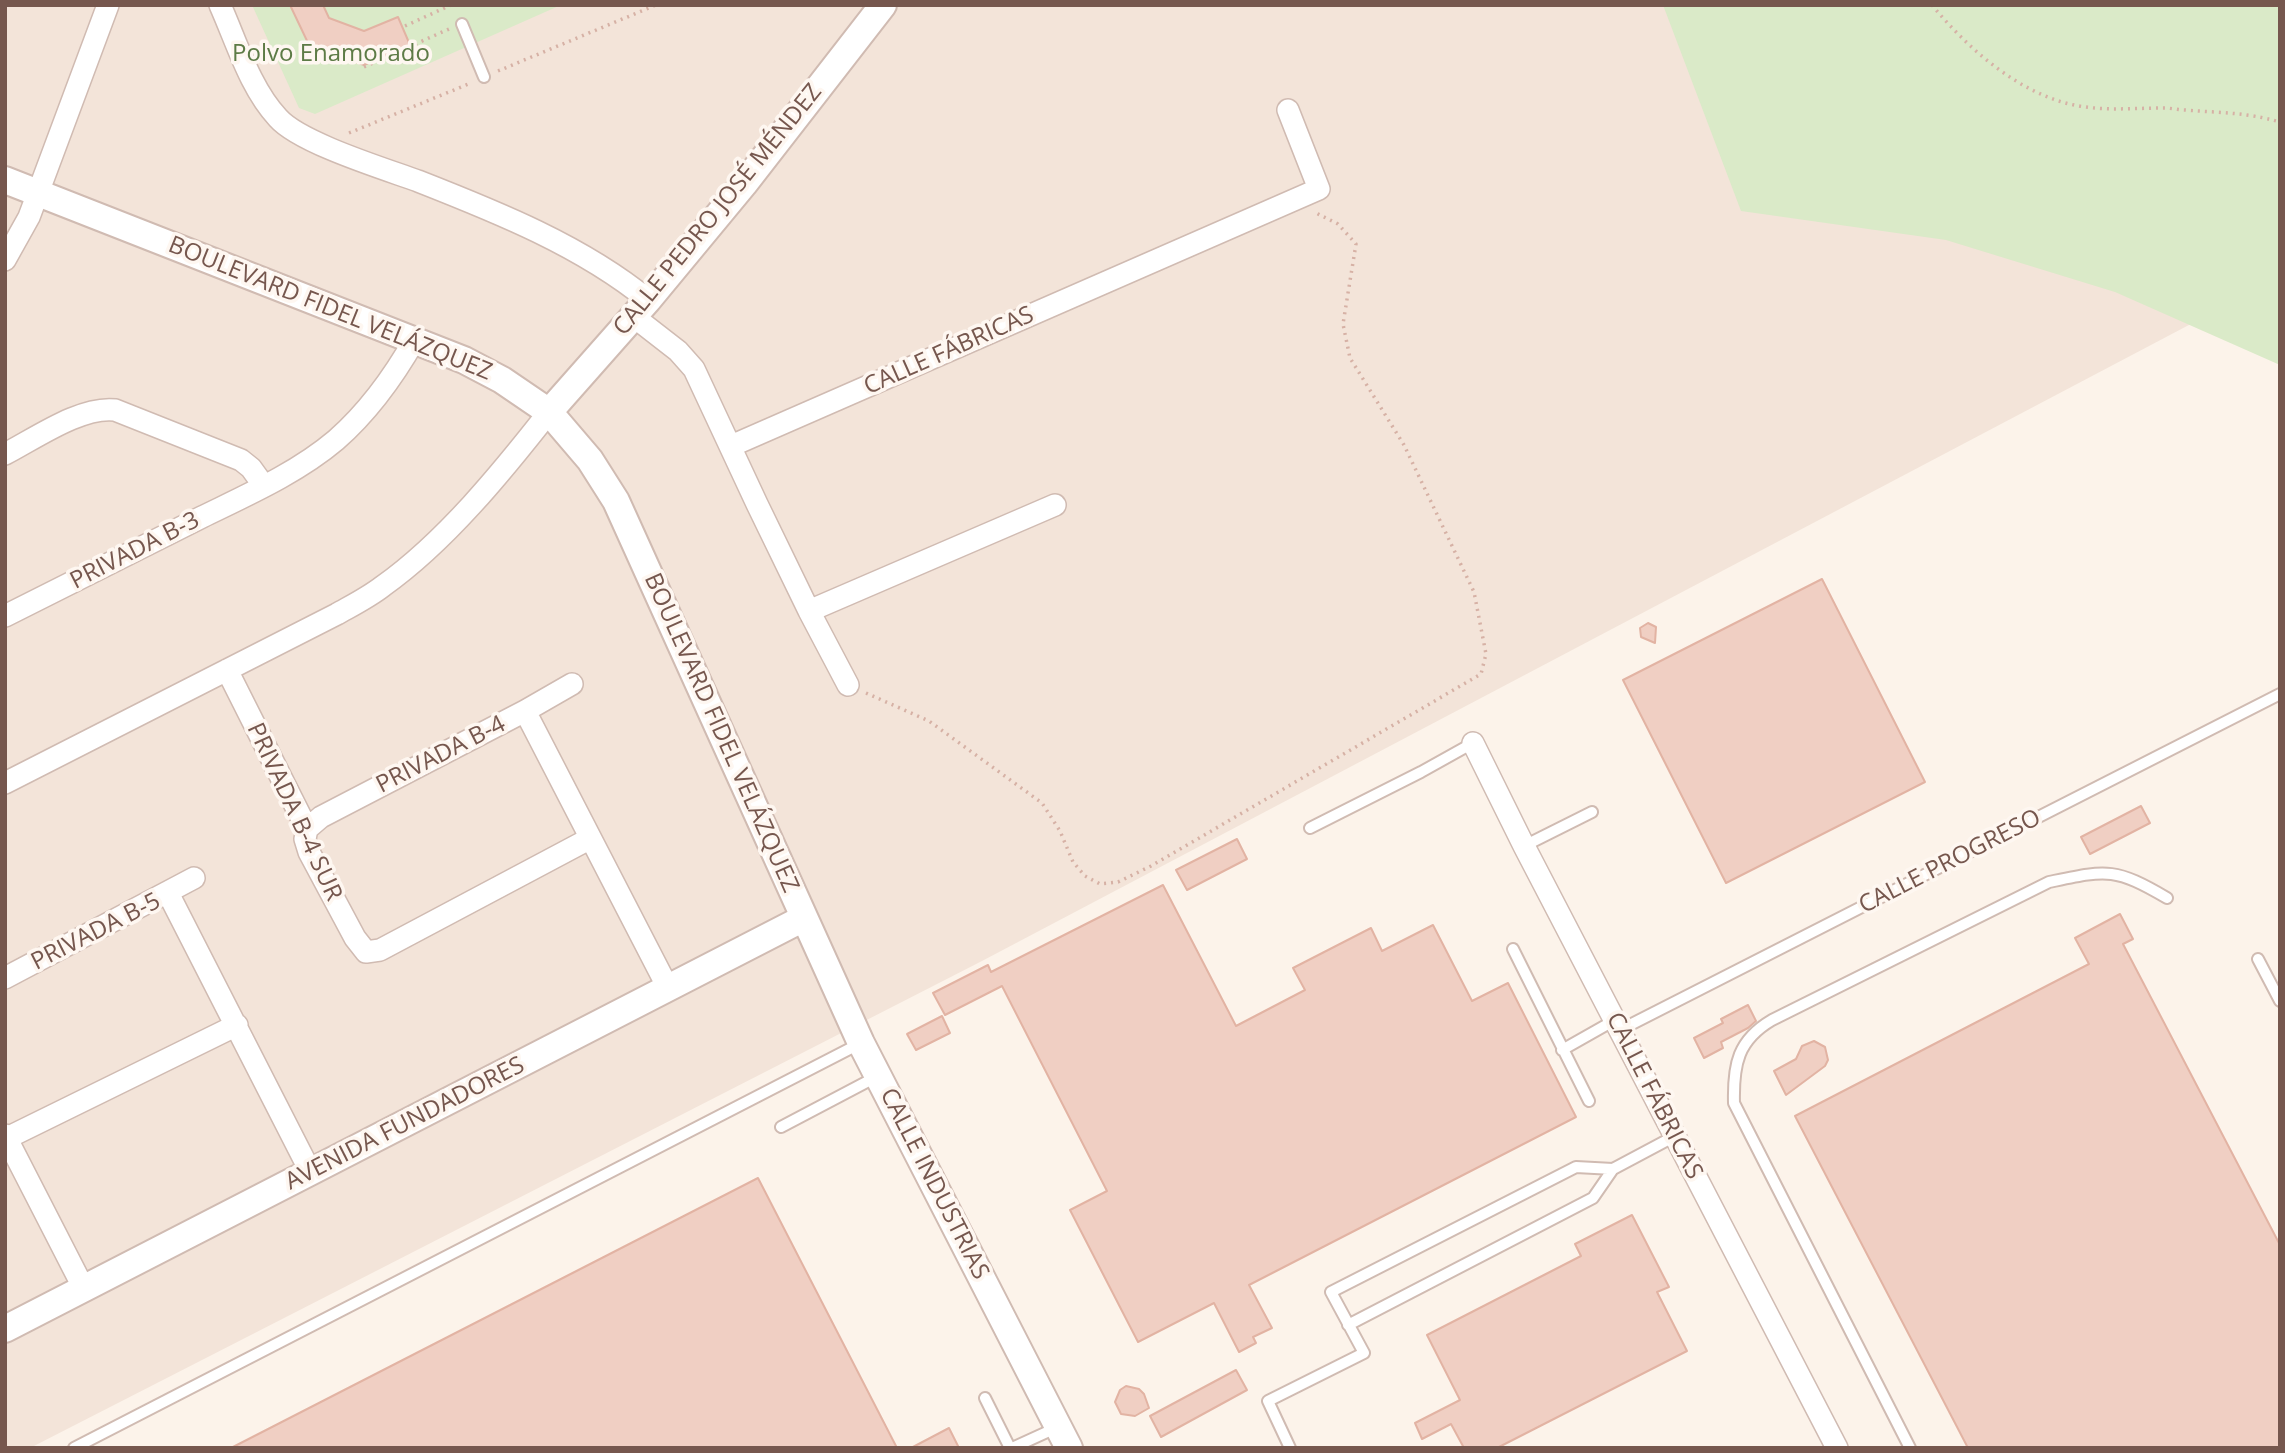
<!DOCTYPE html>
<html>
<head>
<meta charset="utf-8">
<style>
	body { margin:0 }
	#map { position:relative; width:2285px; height:1453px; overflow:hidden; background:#fcf3ea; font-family:"Open Sans",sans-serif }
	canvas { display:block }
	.frame { position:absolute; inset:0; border:7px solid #76574e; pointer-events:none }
</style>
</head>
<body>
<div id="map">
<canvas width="2285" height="1453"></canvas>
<div class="frame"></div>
</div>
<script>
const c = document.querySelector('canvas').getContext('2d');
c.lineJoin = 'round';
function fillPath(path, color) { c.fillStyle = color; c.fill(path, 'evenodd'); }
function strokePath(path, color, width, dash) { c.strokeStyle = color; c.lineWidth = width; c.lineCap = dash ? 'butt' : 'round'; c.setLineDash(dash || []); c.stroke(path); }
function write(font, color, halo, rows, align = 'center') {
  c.font = font + ' "Open Sans",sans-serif'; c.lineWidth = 7; c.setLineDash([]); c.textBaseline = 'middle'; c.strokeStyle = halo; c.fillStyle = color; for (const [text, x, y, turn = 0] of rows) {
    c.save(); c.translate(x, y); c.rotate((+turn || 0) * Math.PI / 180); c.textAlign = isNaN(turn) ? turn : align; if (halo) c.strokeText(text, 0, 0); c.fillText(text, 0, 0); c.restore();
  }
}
const residential = new Path2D(`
	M5 5H2280V277L982 961 30 1448H5Z`);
const green = new Path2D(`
	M252 5H561L315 114 299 108Z
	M1663 5H2280V365L2115 292 1946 240 1741 211Z`);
const building = new Path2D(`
	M290 5H323L329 18 364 31 398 17 410 45 364 65 309 45Z
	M1822 579 1925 782 1726 883 1623 680Z
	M1648 623 1656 627 1655 643 1641 637 1640 628Z
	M2141 806 2150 823 2090 854 2081 837Z
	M1237 839 1247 859 1187 890 1176 870Z
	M1163 885 1236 1026 1305 990 1293 968 1371 928 1382 951 1433 925 1472 1001 1508 983 1576 1117 1249 1285 1272 1328 1253 1337 1256 1343 1239 1352 1214 1303 1138 1342 1070 1210 1107 1191 1002 986 945 1015 933 993 988 965 991 972Z
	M2120 914 2133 939 2123 944 2280 1245V1448H1968L1795 1116 2089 964 2075 938Z
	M1748 1005 1756 1021 1748 1028 1721 1042 1723 1048 1704 1058 1694 1038 1723 1023 1721 1019Z
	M942 1016 950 1033 916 1050 907 1034Z
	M1814 1041 1825 1047 1828 1060 1825 1066 1786 1095 1774 1071 1796 1059 1802 1046Z
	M758 1178 897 1448H231Z
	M1632 1215 1669 1287 1657 1292 1687 1351 1497 1448H1464L1451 1424 1422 1439 1415 1423 1460 1400 1427 1335 1581 1256 1575 1244Z
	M1236 1370 1247 1390 1161 1437 1150 1416Z
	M1126 1386 1139 1389 1144 1394 1149 1408 1135 1416 1121 1414 1115 1402 1120 1390Z
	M949 1428 959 1448H911Z`);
const path = new Path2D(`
	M1932 5C1968 49 2021 96 2079 106 2107 111 2136 108 2164 108 2171 108 2178 110 2185 110 2220 113 2245 112 2280 122
	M405 26 451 5
	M364 67 449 29
	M498 71 656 5
	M349 133 471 83
	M866 693 929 721 1042 803 1060 831 1073 862 1085 876 1100 884 1118 882 1151 866 1481 674 1486 654 1474 592 1404 445 1350 358 1343 324 1356 244 1338 224 1316 213`);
const service = new Path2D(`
	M462 24 484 77
	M1310 828 1421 772 1473 743
	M1524 846 1592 812
	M1513 949 1589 1101
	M2258 959 2280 1001
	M1620 1030 2280 694
	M1562 1050 1615 1020
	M781 1127 876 1077
	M1348 1325 1593 1198 1613 1169
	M985 1398 1010 1448
	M74 1448 861 1043
	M1012 1448 1058 1427
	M1290 1448 1268 1401 1364 1353 1331 1292 1576 1167 1613 1169 1675 1136
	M1910 1448 1734 1103C1733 1064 1738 1040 1772 1020L2049 882C2107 870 2114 867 2167 898`);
const minor = new Path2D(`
	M220 5C237 43 250 88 278 118 300 143 385 169 418 181 497 212 582 246 648 300
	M5 260 29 217 108 5
	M633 316 678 351 694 369 757 504 809 611 848 685
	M731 446 1319 189 1288 110
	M5 454C36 438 81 406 115 410L241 460 251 468 264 486
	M809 611 1055 505
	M5 616C71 583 136 550 202 517 247 495 297 473 336 440 368 412 394 376 415 339
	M227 670 307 829 305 839 309 852 355 938 366 952 380 950 589 839
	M525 711 668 988
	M1473 743 1524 846 1837 1448
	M5 783 337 614C353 605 369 597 383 586 445 542 502 472 549 412
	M307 829 321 817 525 711 572 684
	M168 893 311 1173
	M5 978 194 878
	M5 1135 84 1289
	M7 1138 237 1025`);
const tertiary = new Path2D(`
	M5 180 464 360 502 380 549 412 590 460 616 501 861 1043 1069 1448
	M549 412 648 300 744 184 883 5
	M5 1329 804 918`);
const parkNames = [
	["Polvo Enamorado",331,54]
];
const streetNames = [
	["CALLE PEDRO JOSÉ MÉNDEZ",718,210,-51],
	["BOULEVARD FIDEL VELÁZQUEZ",330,309,22],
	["CALLE FÁBRICAS",949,351,-24],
	["PRIVADA B-3",135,551,-27],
	["BOULEVARD FIDEL VELÁZQUEZ",721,733,66],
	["PRIVADA B-4",441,755,-27],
	["PRIVADA B-4 SUR",294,812,65],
	["CALLE PROGRESO",1950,862,-27],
	["PRIVADA B-5",96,932,-27],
	["CALLE FÁBRICAS",1654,1096,63],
	["AVENIDA FUNDADORES",405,1124,-27],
	["CALLE INDUSTRIAS",934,1184,63]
];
fillPath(residential, '#f3e4d9');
fillPath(green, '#daeac8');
fillPath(building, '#f0cfc3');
strokePath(building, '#e2b3a3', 2);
strokePath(service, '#d0bbb2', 14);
strokePath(minor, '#d0bbb2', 24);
strokePath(tertiary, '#d0bbb2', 30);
strokePath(path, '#d6b1a5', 3.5, [2, 5]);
strokePath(service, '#fff', 10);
strokePath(minor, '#fff', 21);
strokePath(tertiary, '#fff', 26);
write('24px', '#5d7b46', '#fef7f1', parkNames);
write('24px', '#76574e', '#fef7f1', streetNames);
</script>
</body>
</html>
